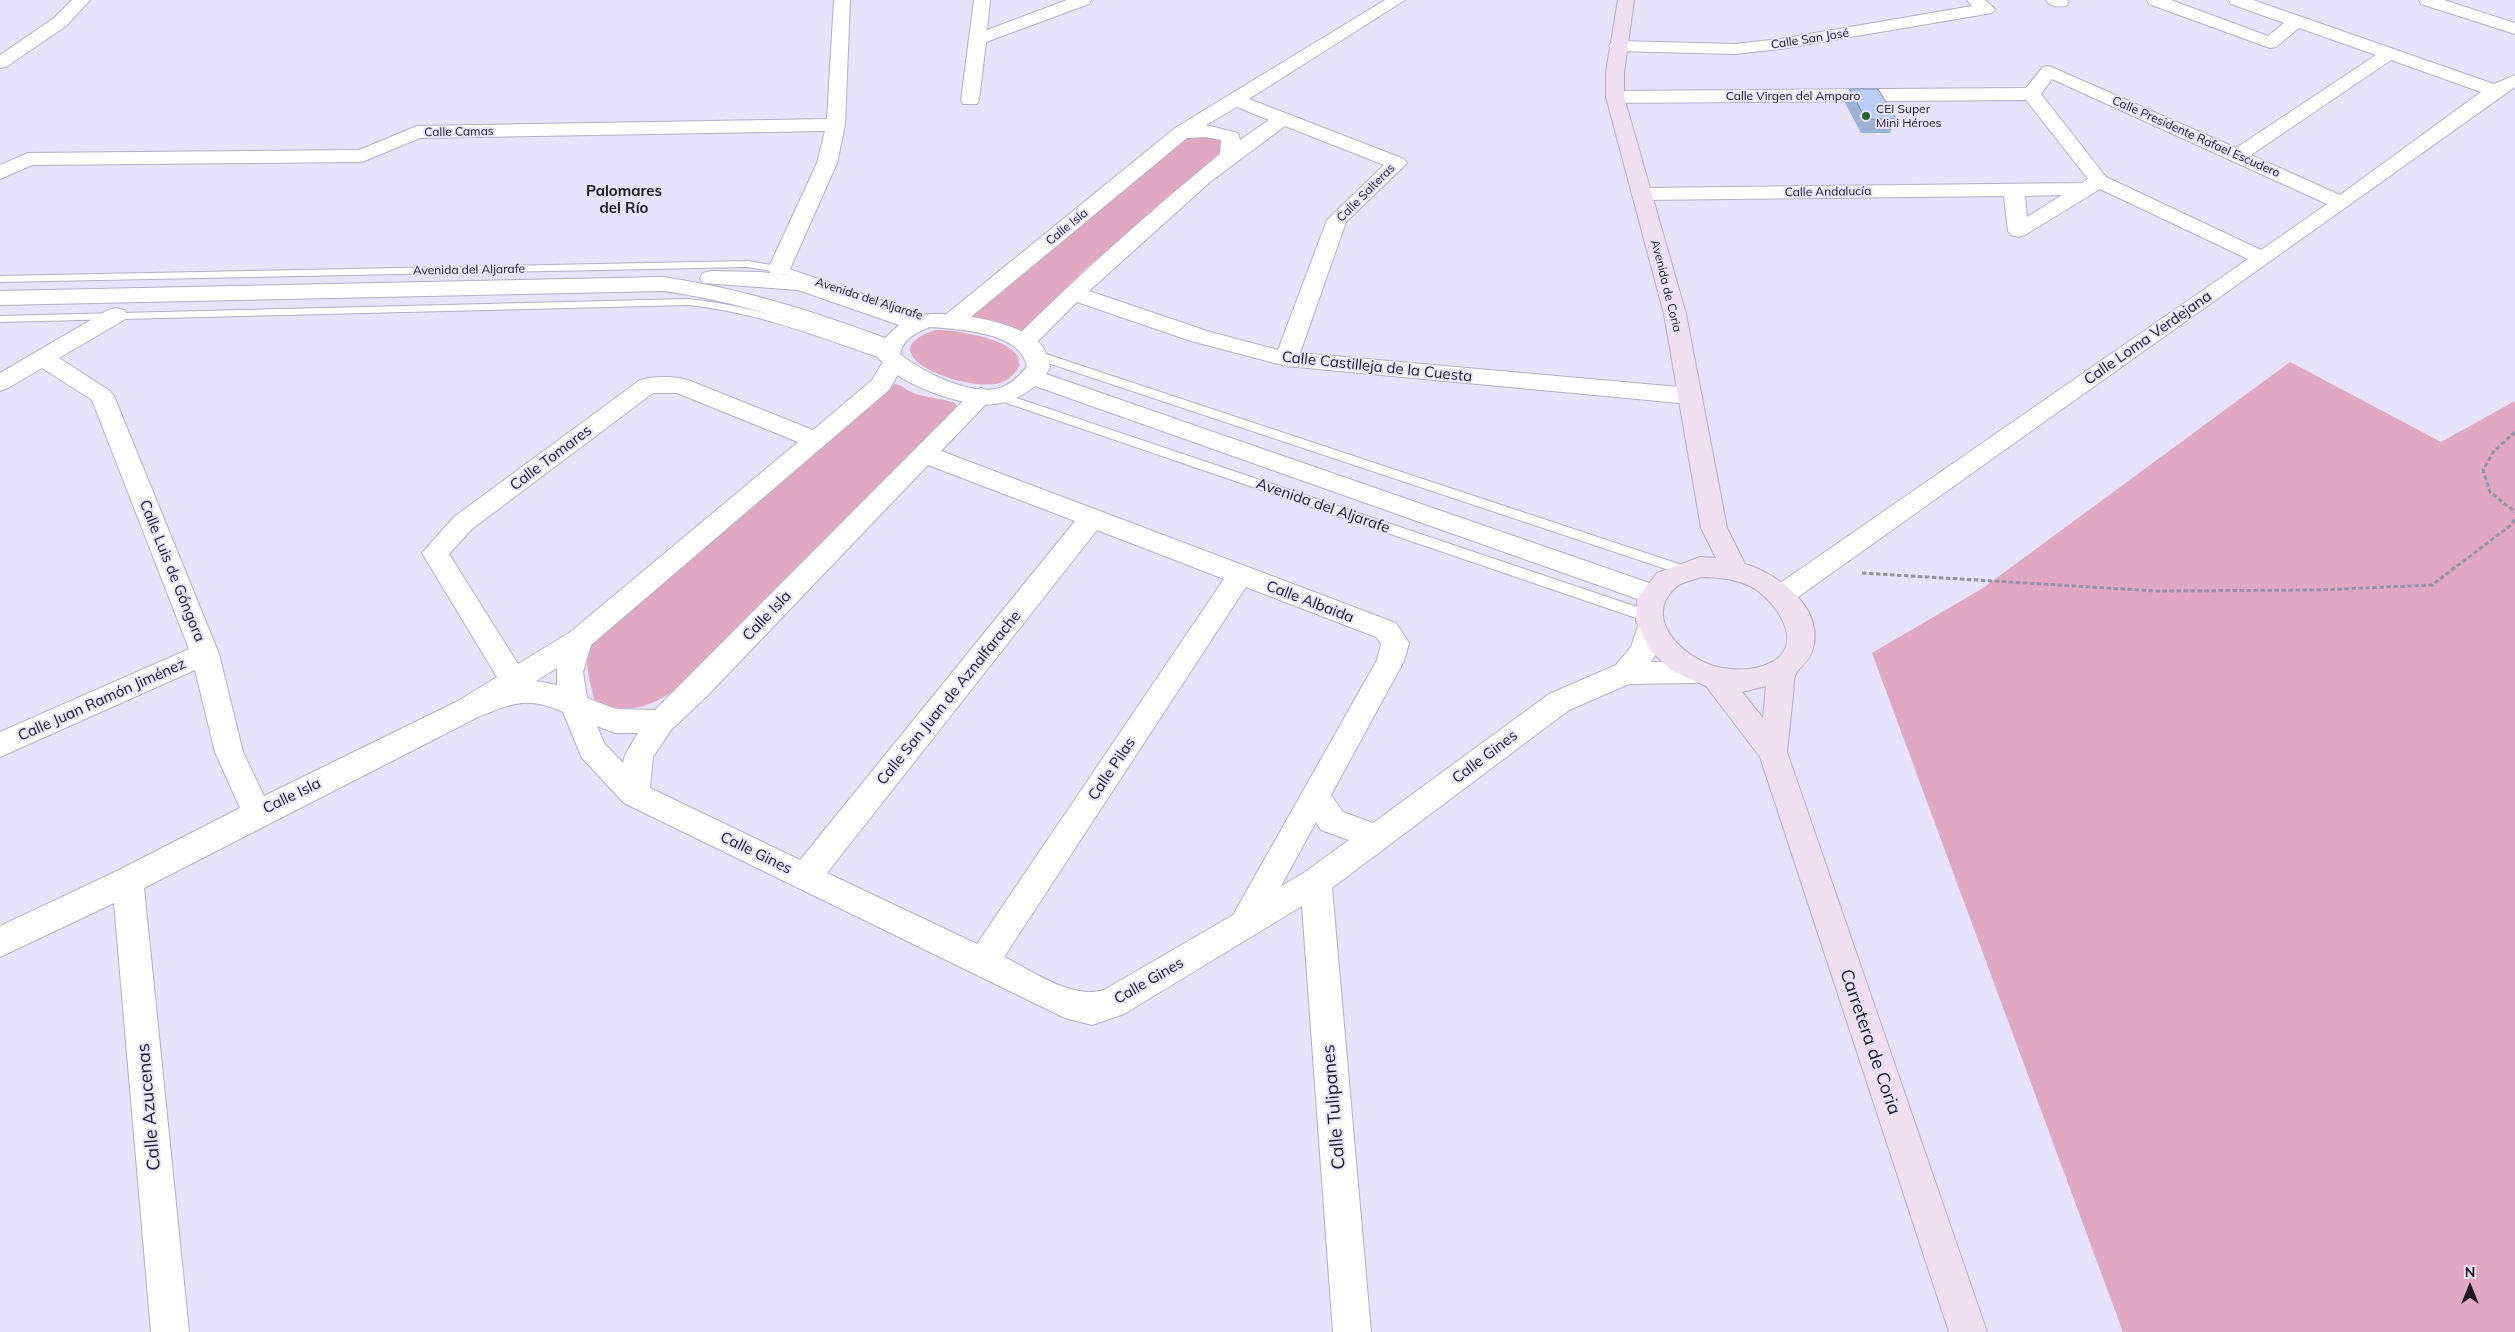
<!DOCTYPE html>
<html>
<head>
<meta charset="utf-8">
<style>
	body { margin:0 }
	#map { position:relative; width:2515px; height:1332px; overflow:hidden; background:#e6e3fa; font-family:Mulish,sans-serif }
	canvas { display:block }
	.north { position:absolute; left:2445px; top:1262px; width:50px; height:50px; -webkit-text-stroke:4px #e6e3fa; paint-order:stroke; rotate:0deg; font-size:14px; font-weight:700; line-height:20px; text-align:center; color:#1a1921 }
	.north::after { content:''; display:block; margin:auto; width:18px; height:22px; background:#1a1921; clip-path:polygon(50% 0,100% 100%,50% 72%,0 100%) }
</style>
</head>
<body>
<div id="map">
<canvas width="2515" height="1332"></canvas>
<div class="north">N</div>
</div>
<script>
const c = document.querySelector('canvas').getContext('2d');
c.lineJoin = 'round';
function fillPath(path, color) { c.fillStyle = color; c.fill(path, 'evenodd'); }
function strokePath(path, color, width, dash) { c.strokeStyle = color; c.lineWidth = width; c.lineCap = dash ? 'butt' : 'round'; c.setLineDash(dash || []); c.stroke(path); }
function write(font, color, halo, rows, align = 'center') {
  c.font = font + ' Mulish,sans-serif'; c.lineWidth = 4; c.setLineDash([]); c.textBaseline = 'middle'; c.strokeStyle = halo; c.fillStyle = color; for (const [text, x, y, turn = 0] of rows) {
    c.save(); c.translate(x, y); c.rotate((+turn || 0) * Math.PI / 180); c.textAlign = isNaN(turn) ? turn : align; if (halo) c.strokeText(text, 0, 0); c.fillText(text, 0, 0); c.restore();
  }
}
const green = new Path2D(`
	M1199 136 1218 138 1222 142 1223 150 1084 270 1027 329 1019 332 995 321 969 317 1184 139Z
	M936 330C956 330 1004 338 1016 354 1018 356 1019 362 1020 365 1015 373 1010 380 1000 383 967 393 862 353 936 330Z
	M2290 362 2441 442 2515 401V1332H2123L1872 653 1983 588Z
	M891 384C902 383 906 391 916 394 928 398 948 399 956 404V407L686 681C659 704 628 719 594 699 589 674 581 660 596 637Z`);
const path = new Path2D(`
	M2515 432 2494 451 2483 470 2490 492 2515 512
	M1862 573 2156 591 2319 590 2432 585 2511 525 2515 519`);
const service = new Path2D(`
	M748 261 783 267 934 318 936 320 934 322H926L777 272 748 267 0 282V276Z
	M688 299C759 306 825 331 892 353L894 356 888 360 884 359C819 337 757 312 688 305L0 322V316Z
	M1037 351 1688 567 1689 570 1688 573H1678L1033 358 1031 355Z
	M999 392 1652 612 1654 616 1652 620H1642L995 399 993 396Z`);
const minor = new Path2D(`
	M72 0H90L66 26 6 67 0 68V55L54 18Z
	M834 0H850L845 125 837 163 790 269 787 274 779 275 771 274 768 269 817 163 825 131 420 138 362 162 32 165 0 179V165L28 153 359 150 417 126 827 119Z
	M974 0H990L987 30 1067 0H1091L1089 4 986 42 979 100 977 104H963L961 100Z
	M1385 0H1405L1249 99 1404 159 1407 163 1346 222 1300 353 1690 388 1698 391 1702 396 1698 401 1690 404 1286 366 1191 341 1077 302 1032 347 1024 349 1016 347 1013 342 1016 337C1081 273 1149 212 1220 154L1221 140 1206 137 1187 138 960 326 952 328 944 326 941 321 944 316 1175 128ZM1237 107 1269 120 1240 140 1238 133 1206 125ZM1285 126 1384 165 1327 220 1278 350 1207 331 1089 291 1210 182Z
	M1967 0H1985L1995 9 1992 13 1986 14 1780 49 1735 54 1618 51 1612 50 1609 46 1612 42 1618 41 1735 44 1780 39 1972 6Z
	M2046 0H2067L2069 2 2066 6C2059 7 2050 7 2046 0Z
	M2147 0H2171L2268 36 2284 23 2231 4 2229 0H2253L2494 84 2515 75V87L1791 602 1782 605 1773 602 1769 595 1773 588 2248 259 2100 189 2025 235 2018 237 2011 235 2008 231 2004 196 1642 200 1635 198 1632 194 1635 190 1642 188 2082 183 2088 179 2026 100 1615 103 1608 101 1606 97 1608 93 1615 91 2026 88 2043 67 2049 66 2236 148 2376 55 2299 28 2276 47 2270 48 2149 4ZM2391 60 2481 92 2340 195 2251 155ZM2052 79 2327 204 2261 250 2106 177 2041 94ZM2062 195 2027 217 2025 196Z
	M2419 0H2444L2515 23V34L2421 4Z
	M116 308 124 310 127 315 124 320 59 358 110 391 114 396 219 654 243 752 264 796 458 701 497 677 422 553 454 517 640 380C654 376 674 376 688 380L813 430 872 380 886 357 894 355 902 357 905 362 889 390 591 645 583 672 587 698 616 709 655 710 973 391 981 388 989 391 993 396 989 401 941 451 1396 623 1409 643 1404 661 1331 795 1343 812 1373 823 1549 694 1616 665 1631 647 1640 620 1650 617 1660 620 1663 627 1658 651 1651 662 1695 661 1705 664 1709 672 1705 680 1695 683 1629 684 1569 710 1332 888 1371 1332H1333L1302 906 1124 1014 1092 1025 1065 1018 624 803 582 758 563 712C526 696 514 703 478 717L144 888 189 1332H151L114 903 0 957V926L117 871 240 808 215 752 195 670 0 757V732L189 649 92 400 42 368 8 388 0 391V373L108 310ZM653 393H677L798 442 569 633 518 664 449 554 472 529ZM928 465 1075 521 800 860 650 788 653 757 671 730 707 696ZM1097 530 1224 579 977 944 827 873ZM1246 587 1376 637 1381 644 1377 660 1233 915 1104 990C1072 1000 1033 971 1004 957ZM557 668V685L536 681ZM597 726 615 733H638L625 755 623 763 604 743ZM1316 822 1321 830 1349 840 1305 872 1281 886Z`);
const tertiary = new Path2D(`
	M711 271 760 272 801 277 918 316C946 309 1015 321 1037 341 1046 348 1048 358 1050 368L1046 374 1661 587 1665 594 1661 601 1652 604 1643 601 1035 386C1023 396 1011 402 996 404 964 408 895 384 877 356L878 351C807 325 738 301 663 291L0 305V291L663 277C740 288 812 311 885 338L899 325 798 290 703 283 700 278 703 273ZM930 327C959 329 1022 332 1027 367 1020 375 1011 384 1000 388 971 397 921 371 900 354 903 339 917 332 930 327Z`);
const secondary = new Path2D(`
	M1618 0H1634L1624 72V97L1686 314 1727 528 1745 564C1776 573 1821 605 1814 644 1811 662 1800 665 1795 676 1793 681 1794 689 1793 695 1791 714 1789 733 1787 752L1987 1332H1949L1760 757 1706 686 1672 671 1651 651 1636 621 1637 599 1657 573 1700 557 1716 558 1701 528 1664 314 1606 97V72ZM1702 577C1718 577 1735 579 1750 586 1775 599 1808 645 1770 663 1754 671 1731 671 1714 666 1683 657 1643 619 1674 589 1680 582 1693 580 1702 577ZM1766 686 1763 718 1742 692Z`);
const wall = new Path2D(`
	M1850 89 1896 119 1890 133H1861L1845 103Z`);
const building = new Path2D(`
	M1850 89H1878L1896 119H1866Z`);
const markers = [
	[1866,116,5,"#27652e"]
];
const farStreetnames = [
	["Calle San José",1810,39,-9],
	["Calle Virgen del Amparo",1793,96],
	["Calle Camas",459,132,-1],
	["Calle Presidente Rafael Escudero",2196,137,24],
	["Calle Andalucía",1828,192,-1],
	["Calle Salteras",1366,193,-45],
	["Calle Isla",1067,227,-39],
	["Avenida del Aljarafe",469,270,-1],
	["Avenida de Coria",1666,286,76],
	["Avenida del Aljarafe",869,299,18]
];
const farPoinames = [
	["CEI Super",1876,109],
	["Mini Héroes",1876,123]
];
const farQuarternames = [
	["Palomares",624,191],
	["del Río",624,208]
];
const streetNames = [
	["Calle Loma Verdejana",2148,338,-35],
	["Calle Castilleja de la Cuesta",1377,367,6],
	["Calle Tomares",551,458,-37],
	["Avenida del Aljarafe",1323,506,19],
	["Calle Luis de Góngora",172,571,68],
	["Calle Albaida",1310,602,21],
	["Calle Isla",767,616,-46],
	["Calle San Juan de Aznalfarache",949,698,-51],
	["Calle Juan Ramón Jiménez",102,700,-24],
	["Calle Gines",1485,757,-37],
	["Calle Pilas",1112,769,-56],
	["Calle Isla",292,796,-26],
	["Calle Gines",756,853,26],
	["Calle Gines",1149,981,-30]
];
const nearStreetnames = [
	["Carretera de Coria",1870,1042,71],
	["Calle Azucenas",149,1107,-95],
	["Calle Tulipanes",1334,1107,-95]
];
fillPath(green, '#e0a8c1');
strokePath(service, '#b2afc5', 2);
strokePath(minor, '#b2afc5', 2);
strokePath(tertiary, '#b2afc5', 2);
strokePath(secondary, '#b2afc5', 2);
strokePath(path, '#9492a3', 3, [4.5, 2.5]);
fillPath(service, '#fff');
fillPath(minor, '#fff');
fillPath(tertiary, '#fff');
fillPath(secondary, '#efe1f2');
fillPath(wall, '#9eb2d6');
fillPath(building, '#b8cff9');
strokePath(building, '#8191ae', 1);
for (const [x, y, r, color] of markers) { const dot = new Path2D(); dot.arc(x, y, r, 0, 2 * Math.PI); c.fillStyle = color; c.fill(dot); strokePath(dot, '#e6e3fa', 2); }
write('12px', '#1a1921', '#e6e3fa', farStreetnames);
write('12px', '#1a1921', '#e6e3fa', farPoinames, 'left');
write('bold 15px', '#1a1921', '#e6e3fa', farQuarternames);
write('15px', '#1a1921', '#e6e3fa', streetNames);
write('18px', '#1a1921', '#e6e3fa', nearStreetnames);
</script>
</body>
</html>
